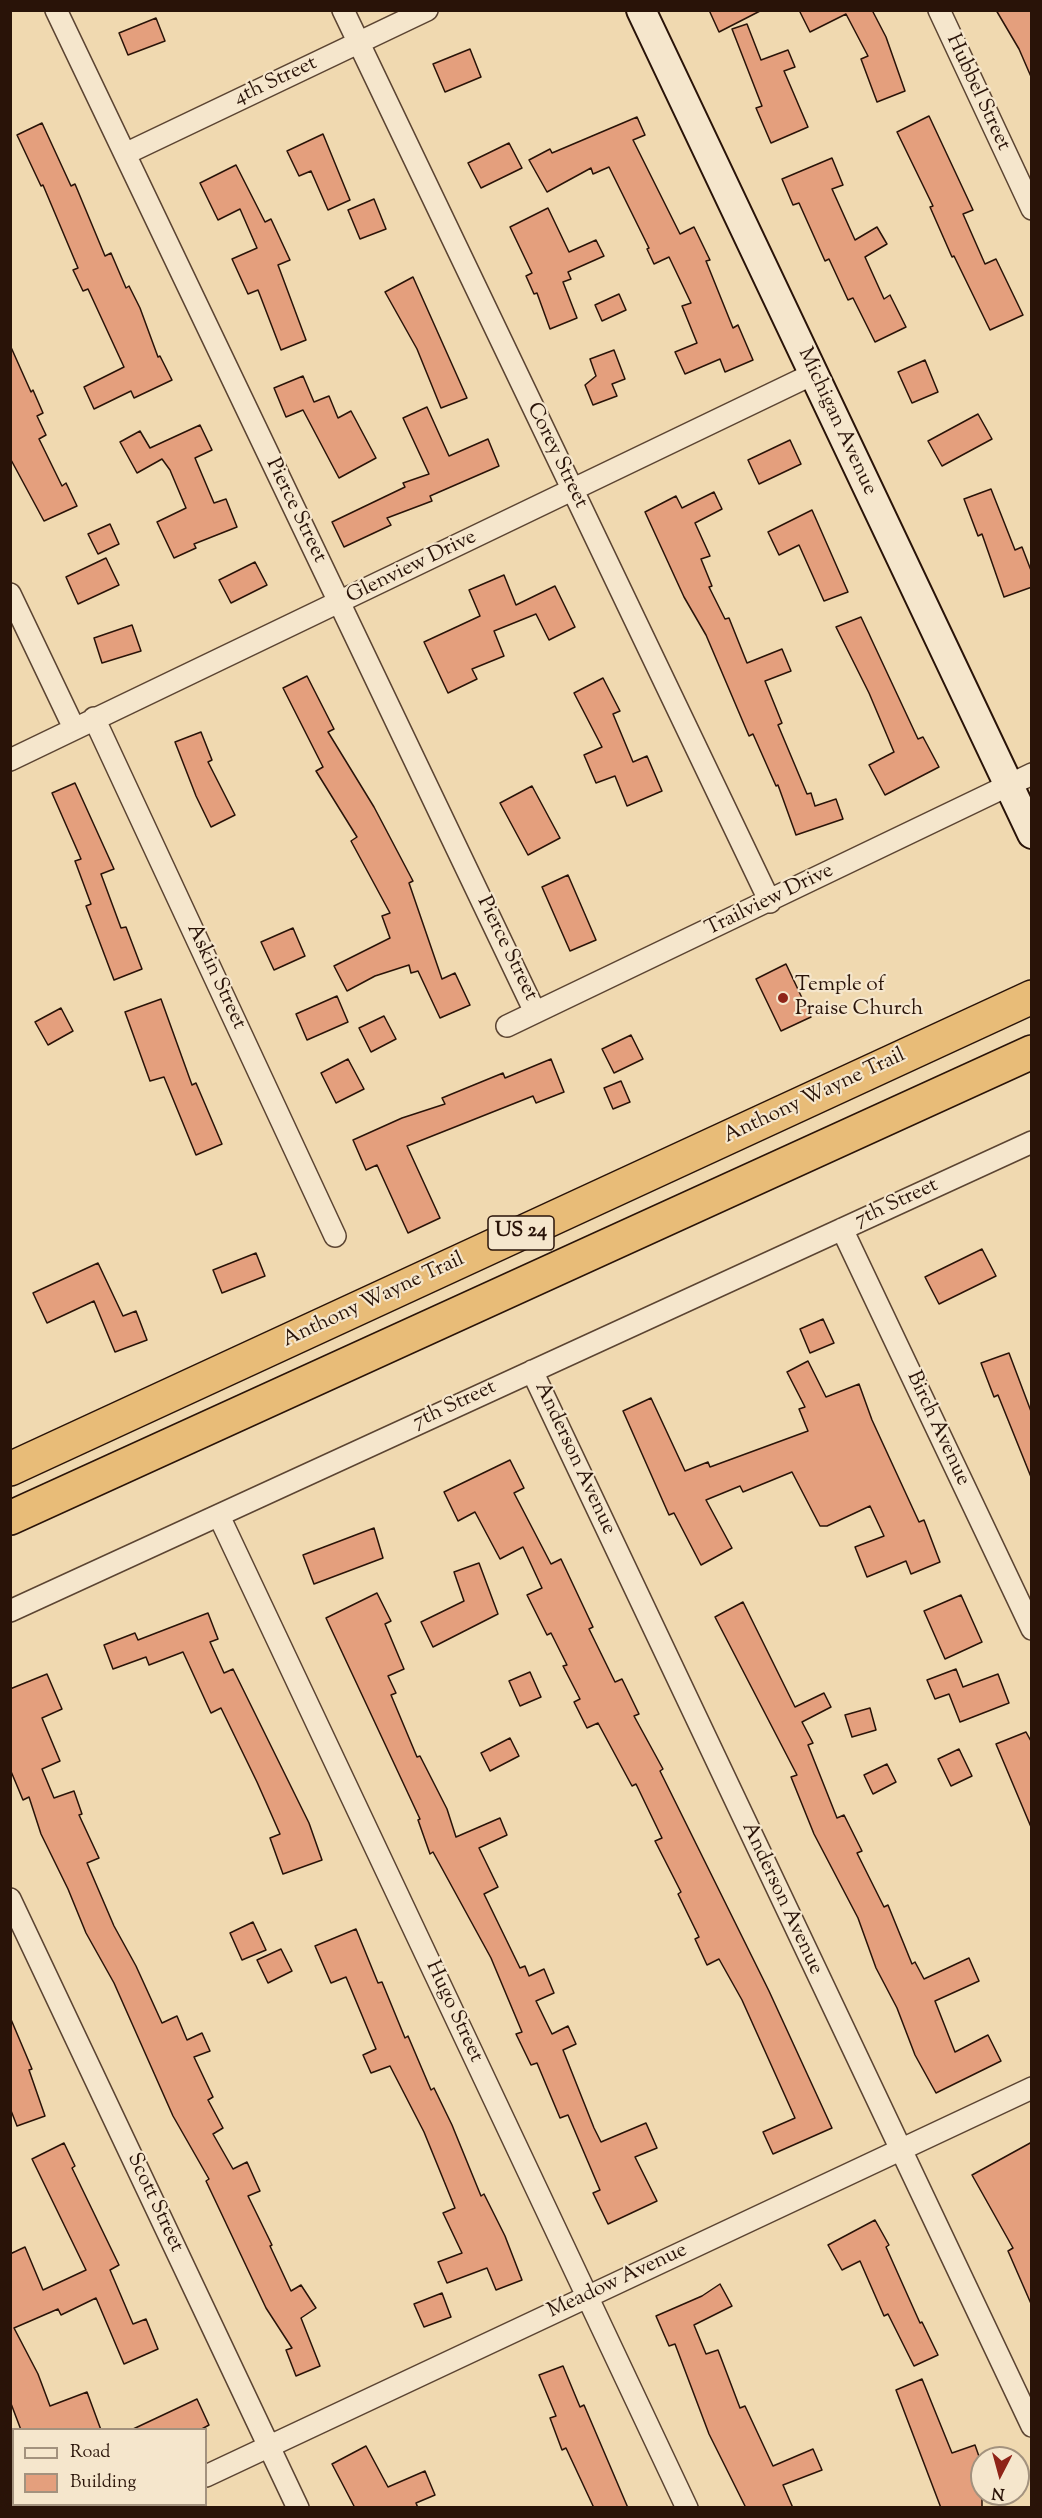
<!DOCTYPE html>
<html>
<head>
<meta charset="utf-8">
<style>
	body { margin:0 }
	#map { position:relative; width:1042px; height:2518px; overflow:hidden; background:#f0d9b0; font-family:"Sorts Mill Goudy",serif }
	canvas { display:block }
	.frame { position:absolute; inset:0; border:12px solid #291308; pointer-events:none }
	.legend { position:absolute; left:12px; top:2428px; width:195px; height:78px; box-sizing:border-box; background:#f5e6cc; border:2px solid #a3927e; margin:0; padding:8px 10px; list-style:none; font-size:18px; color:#291308 }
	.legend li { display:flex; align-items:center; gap:12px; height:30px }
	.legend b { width:30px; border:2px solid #a3927e }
	.north { position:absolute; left:970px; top:2446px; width:60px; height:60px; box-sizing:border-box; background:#f5e6cc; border:2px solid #a3927e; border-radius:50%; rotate:186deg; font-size:16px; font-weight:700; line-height:24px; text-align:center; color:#291308 }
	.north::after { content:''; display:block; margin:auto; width:21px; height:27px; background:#8f2418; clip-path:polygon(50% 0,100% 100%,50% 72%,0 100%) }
</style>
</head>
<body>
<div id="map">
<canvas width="1042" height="2518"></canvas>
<div class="frame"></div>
<ul class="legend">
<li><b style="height:8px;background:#f5e6cc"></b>Road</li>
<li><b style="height:16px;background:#e49f7d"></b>Building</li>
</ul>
<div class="north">N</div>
</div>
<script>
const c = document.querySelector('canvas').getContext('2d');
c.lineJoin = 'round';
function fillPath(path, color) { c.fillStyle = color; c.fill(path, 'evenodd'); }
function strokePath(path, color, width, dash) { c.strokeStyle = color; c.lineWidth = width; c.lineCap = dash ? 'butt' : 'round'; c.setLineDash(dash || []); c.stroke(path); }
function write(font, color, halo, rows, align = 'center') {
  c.font = font + ' "Sorts Mill Goudy",serif'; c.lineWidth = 4.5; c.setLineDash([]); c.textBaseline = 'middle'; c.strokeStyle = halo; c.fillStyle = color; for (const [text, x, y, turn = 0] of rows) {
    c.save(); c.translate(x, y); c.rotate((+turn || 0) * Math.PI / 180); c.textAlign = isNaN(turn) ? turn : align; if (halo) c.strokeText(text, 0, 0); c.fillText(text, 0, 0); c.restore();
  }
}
const building = new Path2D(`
	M709 10H762L719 32Z
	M799 10H872L886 37 905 91 877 102 861 59 868 56 846 14 810 32Z
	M996 10H1032V79L1019 49Z
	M156 18 165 41 128 55 119 33Z
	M747 24 761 60 788 50 795 67 784 71 808 127 771 143 756 108 762 106 732 29Z
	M470 49 481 77 445 92 433 64Z
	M929 116 973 210 963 214 985 264 996 259 1023 315 990 330 954 256 952 257 930 207 933 206 897 132Z
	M637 117 645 135 633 140 680 234 694 227 710 260 706 261 733 328 738 325 753 360 725 372 720 359 685 374 675 352 697 343 682 306 691 303 669 257 654 264 647 249 649 248 609 167 593 174 591 168 547 192 529 160 550 149 552 153Z
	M42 123 71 186 75 184 105 256 111 253 126 288 129 286 140 308 158 357 160 356 172 380 134 398 131 391 94 409 84 387 124 367 88 289 83 291 73 270 78 268 43 185 41 186 17 135Z
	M323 134 350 200 328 210 311 171 299 176 287 151Z
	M509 143 522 168 481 188 468 163Z
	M832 158 843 185 832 189 855 240 877 227 887 244 865 257 884 299 890 295 906 327 875 342 853 298 848 300 829 259 825 261 799 203 793 205 782 179Z
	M236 165 265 222 271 219 290 260 278 265 306 340 281 350 258 290 248 294 232 259 257 248 240 209 218 220 200 183Z
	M374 199 386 229 360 239 348 210Z
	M548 208 569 252 596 240 604 256 568 272 571 279 563 282 577 318 550 329 537 293 534 294 526 276 532 273 510 227Z
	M413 277 467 398 441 408 417 349 385 292Z
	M619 294 626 310 602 321 595 305Z
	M10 345 31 392 33 390 43 413 37 416 46 435 39 439 62 486 66 483 77 506 44 521 10 458Z
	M614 350 625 379 612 384 617 396 593 405 585 385 596 376 590 359Z
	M925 360 938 392 912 403 898 372Z
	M303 376 314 402 329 396 338 418 351 411 376 458 339 478 303 410 286 417 274 388Z
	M427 407 449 456 488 439 499 466 430 496 432 501 387 518 391 525 344 547 332 522 405 487 403 483 429 474 403 418Z
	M978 414 992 439 942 466 928 441Z
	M200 425 212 450 195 458 214 503 226 499 237 527 194 544 196 548 174 558 157 522 186 508 170 470 162 459 137 473 120 442 140 431 150 448Z
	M790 440 801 464 759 484 748 460Z
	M991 489 1015 550 1022 547 1032 573V587L1004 597 982 534 978 536 964 499Z
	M714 492 722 509 695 523 710 556 701 559 712 586 709 587 725 619 729 618 747 663 782 649 791 671 765 681 782 723 778 725 807 794 811 793 815 806 836 799 843 819 796 835 778 785 776 786 753 734 749 736 706 635 684 597 645 512 676 496 682 508Z
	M812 510 848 592 824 601 799 545 779 555 768 532Z
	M110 524 119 544 98 554 88 534Z
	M106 558 119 585 78 604 66 577Z
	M255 562 267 585 231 603 219 580Z
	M504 575 516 605 555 586 575 627 549 640 536 614 494 631 504 656 472 669 477 679 448 693 424 642 480 616 469 590Z
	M861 617 918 739 923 737 939 767 885 795 869 765 894 752 869 693 836 627Z
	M132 625 141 651 102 663 94 638Z
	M307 676 334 729 328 732 374 807 413 881 409 883 442 979 455 973 470 1005 440 1018 418 971 411 973 409 965 375 976 347 991 334 966 390 938 382 916 390 913 351 841 357 837 316 771 323 767 283 688Z
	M603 678 620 711 613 714 633 762 647 756 662 791 627 806 615 776 596 783 584 755 602 747 574 693Z
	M201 732 212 760 208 762 235 815 211 827 196 796 175 742Z
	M75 783 114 869 101 874 121 928 126 927 142 969 114 980 86 906 91 904 75 861 81 859 52 793Z
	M532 786 560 838 528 855 500 803Z
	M568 875 596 940 570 951 542 887Z
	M293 928 305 956 274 970 261 942Z
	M786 964 811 1017 781 1031 756 979Z
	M337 996 348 1022 307 1040 296 1014Z
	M161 999 192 1085 196 1083 222 1144 196 1155 164 1077 150 1081 125 1012Z
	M61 1008 73 1031 48 1045 35 1022Z
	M384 1016 396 1039 371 1052 359 1028Z
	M631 1035 643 1059 614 1073 602 1049Z
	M348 1059 364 1089 336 1103 321 1073Z
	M551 1059 564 1092 536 1103 533 1096 407 1146 440 1218 408 1233 377 1165 366 1170 353 1140 402 1118 445 1104 442 1098 503 1073 505 1078Z
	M621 1081 630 1102 613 1109 604 1088Z
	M982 1249 996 1276 939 1304 925 1277Z
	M256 1253 265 1276 222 1293 213 1270Z
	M98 1263 123 1316 136 1311 147 1340 115 1352 94 1301 47 1323 33 1293Z
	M823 1319 834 1343 810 1353 800 1329Z
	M1009 1353 1032 1414 1031 1477 998 1395 994 1397 981 1363Z
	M808 1361 826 1397 859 1384 872 1420 919 1522 924 1520 940 1562 911 1574 906 1561 867 1577 855 1547 884 1536 870 1506 827 1526H820L792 1472 743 1492 740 1486 706 1500 732 1548 701 1565 674 1513 669 1515 623 1411 651 1398 685 1471 708 1462 710 1467 808 1431 799 1409 805 1407 787 1372Z
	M510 1460 524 1488 514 1493 551 1564 561 1559 593 1627 589 1629 615 1682 622 1679 639 1714 634 1716 663 1769 660 1771 769 1991 832 2128 773 2154 763 2132 795 2118 742 2000 719 1959 707 1965 695 1939 699 1937 678 1894 681 1892 655 1841 662 1838 636 1784 632 1786 598 1723 587 1728 574 1702 580 1699 563 1666 567 1665 551 1633 547 1635 527 1595 542 1588 523 1547 500 1559 475 1512 458 1521 444 1492Z
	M374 1528 383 1558 314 1584 303 1555Z
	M479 1563 498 1614 433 1647 421 1622 464 1601 454 1572Z
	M377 1593 391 1621 385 1624 404 1669 388 1676 396 1693 391 1695 417 1757 420 1756 447 1809 456 1837 500 1818 507 1835 479 1848 498 1887 484 1894 520 1968 525 1966 529 1976 544 1969 554 1993 536 2001 552 2034 568 2026 576 2044 563 2050 594 2128 601 2142 646 2123 657 2148 635 2157 657 2201 608 2224 593 2193 600 2190 568 2115 560 2118 537 2063 531 2065 516 2034 522 2032 491 1958 433 1852 430 1854 418 1820 420 1819 326 1618Z
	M961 1595 982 1642 945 1659 924 1611Z
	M743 1602 795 1707 824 1693 831 1707 802 1722 813 1743 808 1745 837 1818 844 1815 862 1851 857 1853 884 1907 888 1905 912 1964 915 1962 924 1979 969 1958 979 1981 935 2001 955 2052 988 2035 1001 2061 936 2093 915 2055 897 2008 876 1968 858 1918 814 1834 791 1777 797 1775 715 1617Z
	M208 1613 218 1639 210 1642 224 1673 233 1669 309 1823 322 1860 283 1874 270 1838 280 1834 257 1782 221 1708 211 1713 183 1652 149 1665 146 1657 113 1669 104 1645 135 1633 138 1640Z
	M956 1669 963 1687 998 1674 1009 1703 960 1722 949 1694 935 1699 927 1680Z
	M530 1672 541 1697 520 1706 509 1681Z
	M47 1674 62 1709 42 1718 60 1761 42 1769 54 1798 74 1791 82 1814 79 1815 99 1858 87 1863 114 1926 136 1966 162 2023 177 2016 187 2040 202 2033 210 2051 194 2057 213 2097 208 2100 223 2128 213 2134 233 2169 247 2162 260 2191 248 2196 272 2245 270 2246 291 2291 301 2285 316 2308 301 2318 320 2366 296 2376 286 2350 292 2348 266 2308 206 2181 209 2179 173 2116 114 1983 86 1933 68 1889 41 1834 29 1797 23 1800 10 1769V1689Z
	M870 1708 876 1730 852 1737 845 1715Z
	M1026 1732 1032 1743 1031 1827 996 1744Z
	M510 1738 519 1756 490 1771 481 1753Z
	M959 1749 972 1776 951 1786 938 1759Z
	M887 1764 896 1782 873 1794 864 1775Z
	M253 1922 266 1950 242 1960 230 1933Z
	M356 1929 378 1983 382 1982 405 2038 408 2036 431 2090 434 2088 452 2125 481 2196 484 2194 505 2236 522 2280 496 2290 487 2268 447 2283 438 2262 462 2253 443 2213 455 2208 424 2132 390 2066 371 2073 363 2055 376 2049 346 1977 331 1983 315 1946Z
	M281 1949 292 1971 268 1983 257 1960Z
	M10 2017 32 2069 29 2070 45 2116 17 2126 10 2108Z
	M1032 2142V2306L1008 2251 1013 2248 972 2175Z
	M64 2143 75 2166 72 2168 119 2265 110 2270 133 2324 146 2319 158 2349 124 2364 96 2298 61 2315 58 2309 14 2328 38 2374 50 2406 87 2392 101 2430H21L10 2401V2254L25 2247 43 2290 86 2270 32 2159Z
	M875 2220 889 2245 886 2247 920 2323 922 2322 938 2355 914 2366 888 2314 884 2316 860 2261 842 2270 828 2245Z
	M720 2284 732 2306 694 2325 706 2354 718 2350 740 2408 745 2406 773 2466 813 2449 822 2470 783 2485 793 2508H746L709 2434 675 2344 669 2346 656 2316 702 2296Z
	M442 2293 451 2317 424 2327 414 2304Z
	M563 2366 580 2407 584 2405 628 2508H594L566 2448 562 2450 550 2418 556 2416 539 2375Z
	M922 2379 952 2453 975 2445 982 2465V2508H941L896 2390Z
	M197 2399 209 2425 200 2430H131Z
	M366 2446 388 2487 425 2471 435 2495 416 2503 418 2508H355L332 2464Z`);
const street = new Path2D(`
	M56 10 535 1012
	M343 10 770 902
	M939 10 1032 209
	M125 154 427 10
	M10 594 74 728
	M94 718 335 1236
	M10 760 813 374
	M507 1026 1032 774
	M842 1229 1032 1629
	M532 1371 1032 2426
	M219 1516 687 2508
	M10 1611 1032 1142
	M10 1899 298 2508
	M206 2476 1032 2088
	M138 2508 145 2504`);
const secondary = new Path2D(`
	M641 10 1032 834`);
const highway = new Path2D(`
	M10 1469 1032 997
	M10 1518 1032 1052`);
const markers = [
	[783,998,6,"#8f2418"]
];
const shields = [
	[521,1233,66]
];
const shieldNames = [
	["US 24",521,1233]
];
const streetNames = [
	["4th Street",276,82,-25],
	["Hubbel Street",977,93,65],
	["Michigan Avenue",836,422,65],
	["Corey Street",556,456,64],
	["Pierce Street",295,511,64],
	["Glenview Drive",412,568,-26],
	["Trailview Drive",770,901,-26],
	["Pierce Street",506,949,64],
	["Askin Street",215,977,65],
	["Anthony Wayne Trail",815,1097,-25],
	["7th Street",897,1204,-25],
	["Anthony Wayne Trail",374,1301,-25],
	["7th Street",455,1406,-25],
	["Birch Avenue",937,1429,65],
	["Anderson Avenue",574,1459,65],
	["Anderson Avenue",781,1899,65],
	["Hugo Street",453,2012,65],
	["Scott Street",154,2203,65],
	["Meadow Avenue",618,2282,-25]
];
const poiNames = [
	["Temple of",795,986],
	["Praise Church",795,1010]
];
fillPath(building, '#e49f7d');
strokePath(building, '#291308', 1.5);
strokePath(street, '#5b4432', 24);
strokePath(secondary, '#291308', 32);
strokePath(highway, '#291308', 36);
strokePath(street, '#f5e6cc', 21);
strokePath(secondary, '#f5e6cc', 28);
strokePath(highway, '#e8bc78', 33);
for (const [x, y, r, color] of markers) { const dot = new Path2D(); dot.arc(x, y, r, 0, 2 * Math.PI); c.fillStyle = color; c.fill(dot); strokePath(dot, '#f5e6cc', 2); }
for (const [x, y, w] of shields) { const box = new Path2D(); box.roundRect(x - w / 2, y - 17, w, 34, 4.5); c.fillStyle = '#f5e6cc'; c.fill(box); strokePath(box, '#291308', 1.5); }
write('bold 20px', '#291308', null, shieldNames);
write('21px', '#291308', '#f5e6cc', streetNames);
write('21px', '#291308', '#f5e6cc', poiNames, 'left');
</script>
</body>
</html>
